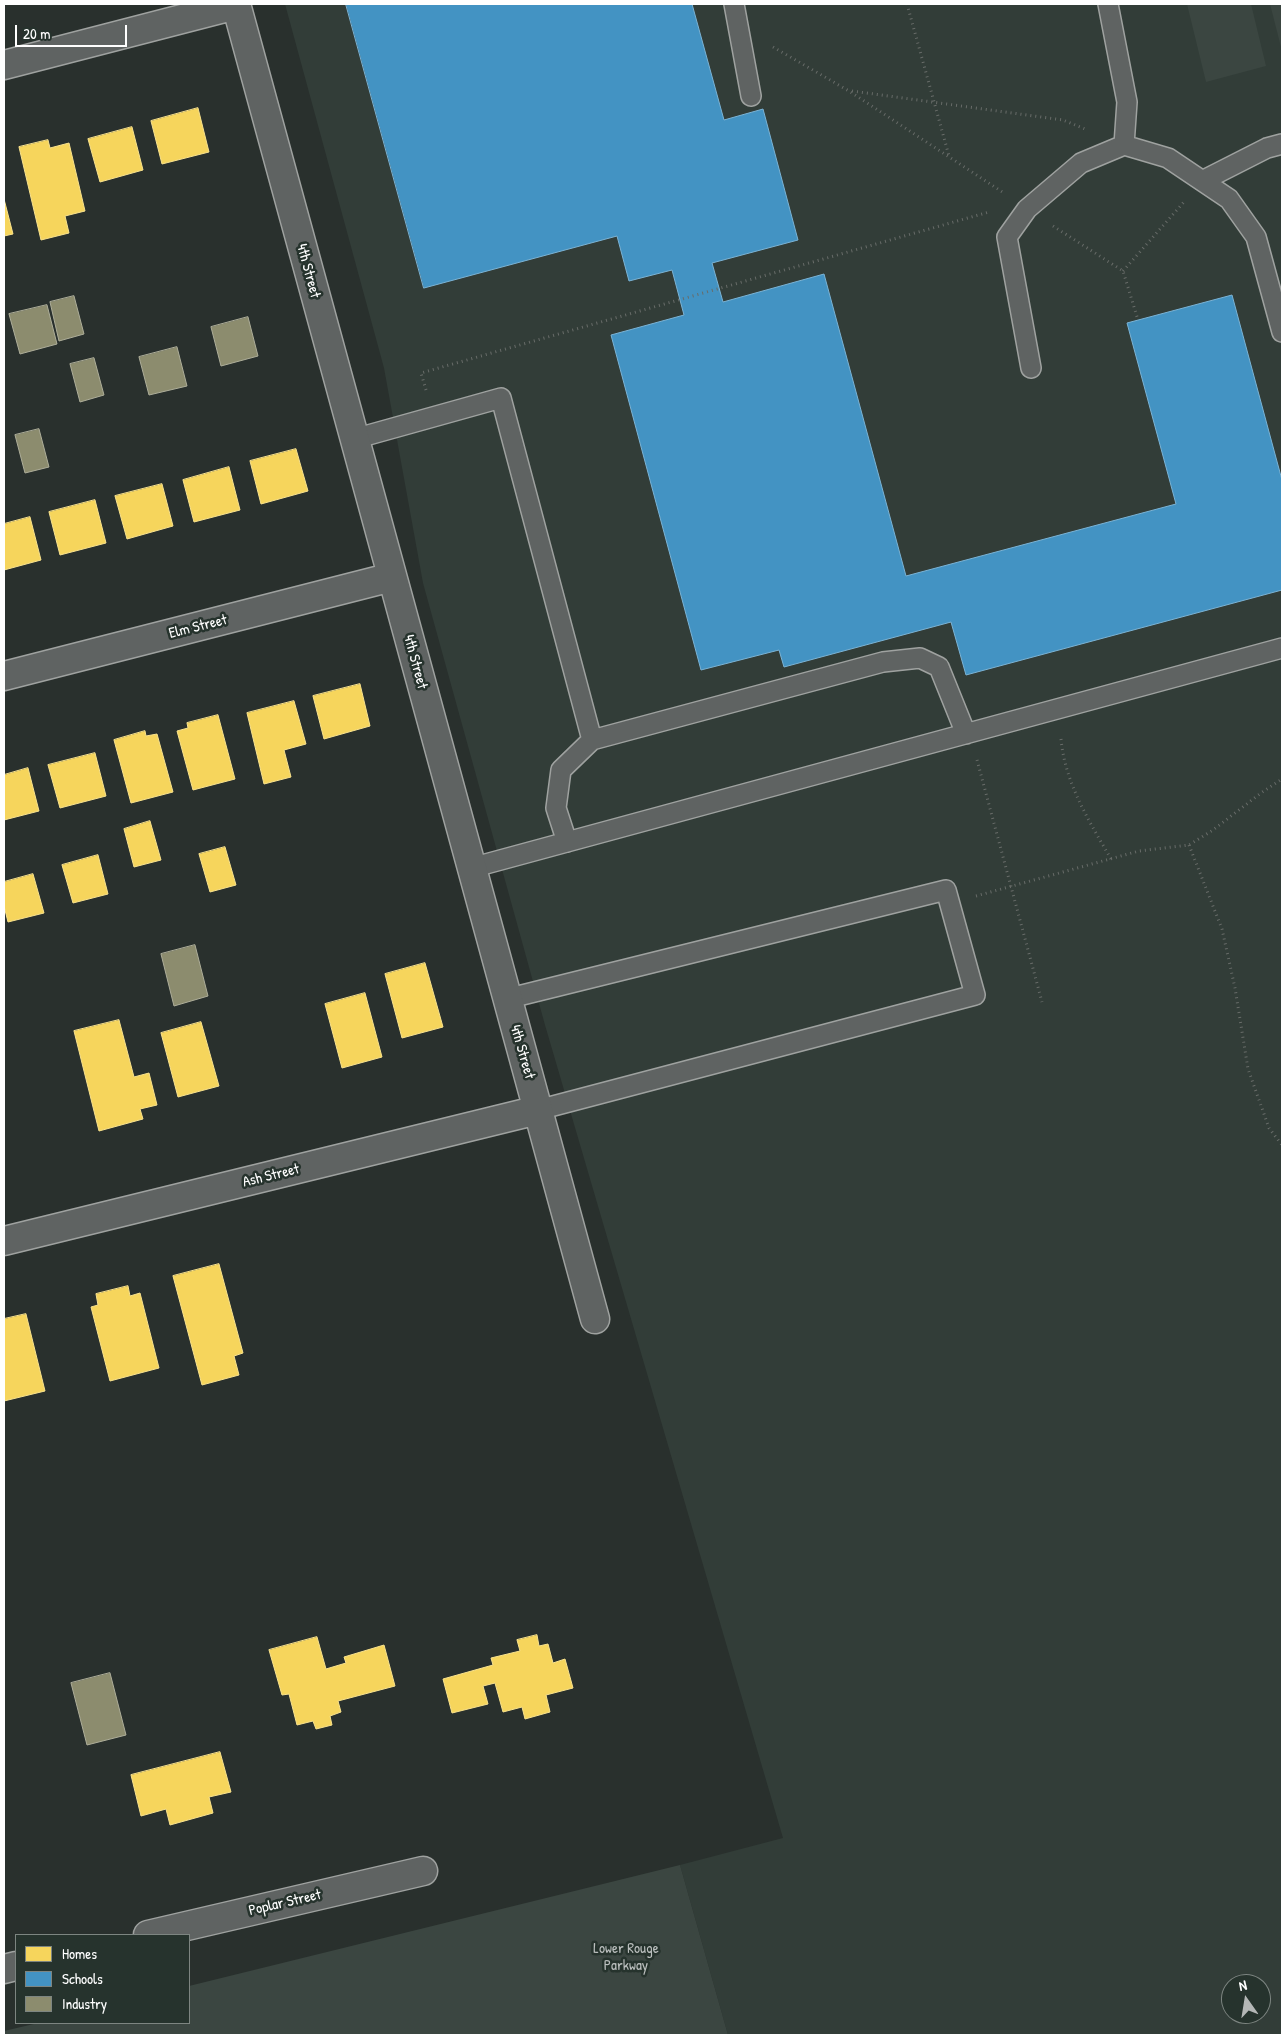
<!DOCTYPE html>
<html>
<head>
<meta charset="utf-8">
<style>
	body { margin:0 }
	#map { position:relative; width:1286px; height:2039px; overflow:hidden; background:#29302d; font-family:"Patrick Hand",sans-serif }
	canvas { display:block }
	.frame { position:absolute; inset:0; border:5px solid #fff; pointer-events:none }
	.legend { position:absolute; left:15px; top:1934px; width:175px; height:90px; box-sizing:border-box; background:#26332d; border:1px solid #7d8581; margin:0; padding:6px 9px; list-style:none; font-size:15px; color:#fff }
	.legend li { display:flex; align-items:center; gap:10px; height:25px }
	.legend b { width:25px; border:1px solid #7d8581 }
	.north { position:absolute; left:1221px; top:1974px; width:50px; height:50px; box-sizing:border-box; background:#26332d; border:1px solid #7d8581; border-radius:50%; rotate:347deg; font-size:14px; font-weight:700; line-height:20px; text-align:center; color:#fff }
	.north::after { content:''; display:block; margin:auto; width:18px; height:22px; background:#b4b7b6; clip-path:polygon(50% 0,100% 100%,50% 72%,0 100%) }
	.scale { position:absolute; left:15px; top:25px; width:112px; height:22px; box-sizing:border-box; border:2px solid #fff; border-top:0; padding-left:6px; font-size:15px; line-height:18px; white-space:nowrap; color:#fff; -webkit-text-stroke:4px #26332d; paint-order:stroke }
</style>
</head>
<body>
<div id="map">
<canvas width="1286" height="2039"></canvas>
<div class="frame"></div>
<ul class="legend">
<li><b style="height:14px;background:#f6d55c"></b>Homes</li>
<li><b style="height:14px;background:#4393c3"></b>Schools</li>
<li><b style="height:14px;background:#8c8c6e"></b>Industry</li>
</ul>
<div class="north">N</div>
<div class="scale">20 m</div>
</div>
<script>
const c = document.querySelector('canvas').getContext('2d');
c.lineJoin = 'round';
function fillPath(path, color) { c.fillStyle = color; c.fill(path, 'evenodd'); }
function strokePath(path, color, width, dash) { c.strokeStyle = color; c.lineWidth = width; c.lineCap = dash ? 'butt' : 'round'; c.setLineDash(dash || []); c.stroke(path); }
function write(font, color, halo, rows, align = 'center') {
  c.font = font + ' "Patrick Hand",sans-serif'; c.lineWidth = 5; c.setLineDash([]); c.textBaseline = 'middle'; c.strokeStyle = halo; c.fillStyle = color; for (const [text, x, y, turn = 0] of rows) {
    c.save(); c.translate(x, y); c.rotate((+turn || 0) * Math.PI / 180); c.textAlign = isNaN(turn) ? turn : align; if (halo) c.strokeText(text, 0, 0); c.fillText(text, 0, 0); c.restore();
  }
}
const built = new Path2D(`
	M285 4H1282V2035H728L680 1865 783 1838 545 1025 423 583 384 368ZM1231 1984H1261V2014H1231Z`);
const green = new Path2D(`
	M1187 4H1251L1266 66 1206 82Z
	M1270 4H1282V51Z
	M680 1865 728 2035H4V2031L38 2023H189V1986Z`);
const homes = new Path2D(`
	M198 108 209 152 162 164 151 121Z
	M132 127 143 170 100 182 88 139Z
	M48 140 50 148 69 143 85 211 65 216 69 233 41 240 19 147Z
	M4 199 13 234 4 236Z
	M296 449 308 491 261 504 250 461Z
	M229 467 240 510 194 522 183 480Z
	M162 484 173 526 127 539 115 496Z
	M95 500 106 543 60 555 49 512Z
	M30 517 41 560 4 570V524Z
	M360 684 370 726 324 739 313 696Z
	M294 701 306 744 284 750 291 777 264 784 247 713Z
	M218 715 235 779 193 790 177 731 188 728 187 723Z
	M145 731 146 736 157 734 173 792 131 803 114 740Z
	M95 753 106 796 60 808 48 765Z
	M28 768 39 811 4 820V775Z
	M150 821 161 860 134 867 124 829Z
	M225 847 236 885 210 892 199 854Z
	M98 855 108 894 73 903 62 865Z
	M33 874 44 913 8 922 4 906V882Z
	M425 963 443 1027 402 1038 385 974Z
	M365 993 382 1057 342 1068 325 1004Z
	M119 1020 134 1077 149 1073 157 1105 140 1109 143 1119 99 1131 74 1031Z
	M201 1022 219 1086 178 1097 161 1033Z
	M219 1264 243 1353 234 1356 239 1375 202 1385 173 1276Z
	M128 1286 130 1296 140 1293 159 1368 110 1381 91 1307 98 1305 96 1294Z
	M26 1314 45 1391 4 1401V1319Z
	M537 1635 539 1646 548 1644 553 1663 565 1659 573 1688 546 1695 550 1712 525 1719 522 1707 503 1712 495 1683 483 1686 488 1704 452 1713 443 1679 493 1665 491 1658 520 1651 517 1640Z
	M317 1637 326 1669 346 1663 344 1657 384 1645 395 1686 338 1701 341 1712 330 1716 332 1725 316 1729 313 1721 297 1725 289 1694 282 1695 269 1650Z
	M220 1752 231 1792 209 1797 213 1813 170 1825 166 1809 141 1816 131 1775Z`);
const schools = new Path2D(`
	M346 4H692L724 120 763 109 798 240 712 263 723 302 824 274 906 576 1176 504 1127 323 1232 295 1282 480V590L966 675 951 622 784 667 779 650 701 670 611 335 684 315 672 270 629 281 617 236 424 288Z`);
const industry = new Path2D(`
	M74 296 84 334 59 341 50 302Z
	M47 305 57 344 20 354 9 314Z
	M248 317 258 356 221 366 211 327Z
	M177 347 187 386 149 395 139 357Z
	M94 358 104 395 80 402 70 364Z
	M39 429 49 467 25 473 15 435Z
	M195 945 208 996 174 1006 161 954Z
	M110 1673 126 1735 87 1745 71 1683Z`);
const path = new Path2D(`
	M907 4 949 156
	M773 47 849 91 1004 193
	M852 91 1063 120 1085 129
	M1053 226 1123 271 1138 320
	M1123 271 1184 202
	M426 390 421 373 989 212
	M1061 739C1065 783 1089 821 1111 859
	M977 760 1042 1002
	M1189 845 1222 929 1235 988 1248 1069 1269 1128 1282 1145
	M976 896 1139 851 1189 845 1213 830 1261 793 1282 779`);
const service = new Path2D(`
	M734 4 751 96
	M1108 4 1127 102 1124 145 1168 158 1229 199 1256 237 1282 332
	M1202 181 1267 148 1282 144
	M1031 368 1007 237 1027 209 1081 163 1124 145
	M354 439 501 398 592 740
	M567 842 556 808 561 770 592 740 883 662 920 658 939 667 966 734
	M471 868 1282 648
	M506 999 946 890 975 995 538 1110`);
const minor = new Path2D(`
	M236 4 595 1319
	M4 65 236 5
	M4 676 392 577
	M4 1241 538 1110
	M148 1935 423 1871
	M4 1969 16 1966`);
const streetNames = [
	["4th Street",308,271,75],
	["Elm Street",198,627,-14],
	["4th Street",415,662,75],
	["4th Street",522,1052,74],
	["Ash Street",271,1176,-14],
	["Poplar Street",285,1903,-13]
];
const parkNames = [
	["Lower Rouge",626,1949],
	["Parkway",626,1966]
];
fillPath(built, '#323d38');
fillPath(green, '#3b4641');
fillPath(homes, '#f6d55c');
strokePath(homes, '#f9e28d', 1);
fillPath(schools, '#4393c3');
strokePath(schools, '#7bb3d5', 1);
fillPath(industry, '#8c8c6e');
strokePath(industry, '#aeae9a', 1);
strokePath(service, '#9fa2a0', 22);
strokePath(minor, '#9fa2a0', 31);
strokePath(path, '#686c69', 3, [1, 4]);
strokePath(service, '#5f6362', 19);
strokePath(minor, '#5f6362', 28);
write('15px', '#fff', '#26332d', streetNames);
write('15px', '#bbbfbe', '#26332d', parkNames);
</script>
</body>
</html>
